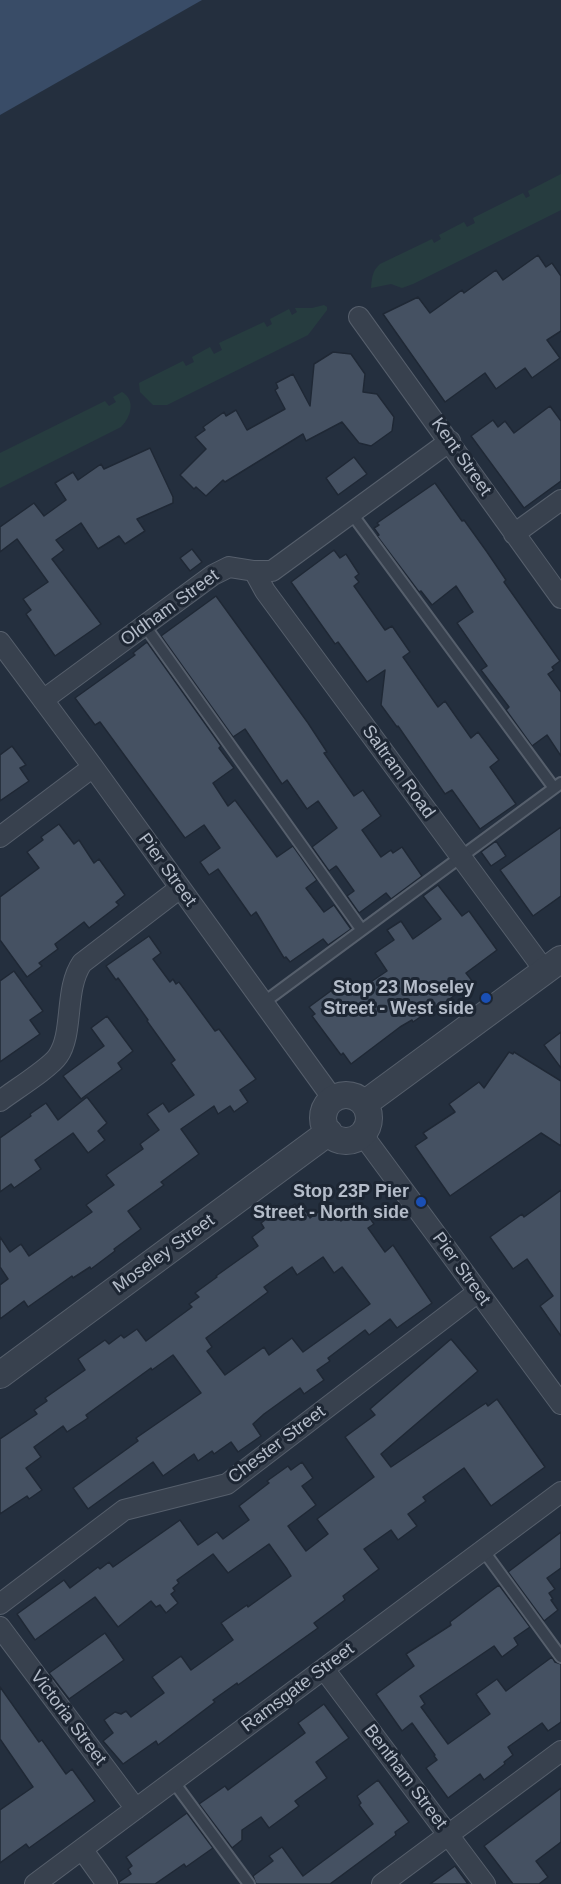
<!DOCTYPE html>
<html>
<head>
<meta charset="utf-8">
<style>
	body { margin:0 }
	canvas { display:block; background:#242f3e }
</style>
</head>
<body>
<canvas width="561" height="1884"></canvas>
<script>
const c = document.querySelector('canvas').getContext('2d');
c.lineJoin = 'round';
function fillPath(path, color) { c.fillStyle = color; c.fill(path, 'evenodd'); }
function strokePath(path, color, width, dash) { c.strokeStyle = color; c.lineWidth = width; c.lineCap = dash ? 'butt' : 'round'; c.setLineDash(dash || []); c.stroke(path); }
function write(font, color, halo, rows, align = 'center') {
  c.font = font + ' Arial,sans-serif'; c.lineWidth = 6; c.setLineDash([]); c.textBaseline = 'middle'; c.strokeStyle = halo; c.fillStyle = color; for (const [text, x, y, turn = 0] of rows) {
    c.save(); c.translate(x, y); c.rotate((+turn || 0) * Math.PI / 180); c.textAlign = isNaN(turn) ? turn : align; if (halo) c.strokeText(text, 0, 0); c.fillText(text, 0, 0); c.restore();
  }
}
const green = new Path2D(`
	M561 174V210L413 284 402 288 391 284 371 288C372 278 372 271 380 264L432 239 434 243 441 239 439 235 464 222 467 227 475 223 473 218 523 193 526 198 530 196 528 191Z
	M324 305 327 307V310L308 335 175 401 167 405H153L140 392 139 383 183 361 186 366 194 362 192 357 210 347 214 354 222 350 219 343 264 322 267 327 272 324 270 319 289 309 292 315 297 312 295 308H312Z
	M122 392C136 400 131 417 121 427L0 488V453L105 401 109 406 116 402 113 397Z`);
const water = new Path2D(`
	M0 0H202L0 115Z`);
const building = new Path2D(`
	M538 255 546 267 552 263 561 276V331L547 340 560 358 532 378 525 368 496 389 485 373 445 402 383 314 418 297 430 313 462 290 464 293 496 270 503 280Z
	M333 352 351 354 365 374 363 392 377 394 394 417 392 431 371 446 359 443 342 422 306 441 303 434 225 482 223 480 206 496 196 487 194 489 180 475 206 449 195 437 205 430 203 427 224 412 226 416 236 410 247 430 285 409 275 390 278 388 276 383 293 374 310 406 314 364Z
	M550 406 561 421V481L524 508 471 436 493 420 498 427 505 421 514 433Z
	M150 448 173 497V503L137 519 145 531 125 544 119 536 98 549 81 523 56 540 64 550 52 559 101 624 55 656 26 614 31 610 23 599 48 582 17 539 0 552V527L34 503 44 516 66 500 55 483 73 472 78 480 101 464 104 469Z
	M354 457 367 474 338 495 326 478Z
	M435 483 462 521 464 520 487 552 506 580 504 582 560 661 552 667 554 670 548 674 561 692V756L547 735 532 746 506 710 509 707 481 670 487 666 457 623 473 612 456 586 432 605 421 591 419 592 377 536 379 535 374 528 379 525 377 523Z
	M192 549 202 562 190 571 180 558Z
	M334 550 340 558 346 554 359 574 355 577 359 582 354 586 385 630 392 626 410 652 403 657 438 707 445 701 471 738 478 732 499 760 490 767 516 804 480 829 452 790 445 794 398 726 397 727 381 705 385 670 367 682 338 642 335 644 291 582Z
	M216 596 308 723 327 752 324 753 354 796 363 790 381 816 362 830 381 857 391 850 393 853 402 847 422 876 391 899 386 893 359 913 347 896 354 891 337 867 336 866 329 871 312 847 337 828 318 801 307 809 287 780 282 784 245 729 233 737 161 636Z
	M147 642 221 746 219 748 234 768 213 783 228 806 235 800 277 857 293 846 317 880 306 888 324 912 334 905 346 922 351 929 328 945 323 939 290 962 286 957 284 958 256 912 251 916 218 869 209 875 200 862 220 848 204 825 185 838 100 722 95 725 75 698 135 655 133 653Z
	M12 746 26 765 20 768 29 781 0 801V755Z
	M59 824 74 844 79 840 94 863 99 859 125 895 116 902 119 905 89 928 84 922 55 944 58 949 39 963 42 966 27 977 0 940V897L39 868 27 852 43 840 41 837Z
	M561 827V896L533 916 500 870Z
	M496 841 506 856 491 866 481 852Z
	M438 885 462 916 469 911 497 950 466 973 473 982 440 1006 439 1004 413 1022 412 1020 400 1027 351 1064 343 1053 341 1055 312 1016 315 1014 309 1007 347 979 356 992 387 971 375 953 394 940 387 930 401 921 413 939 441 919 423 896Z
	M149 936 161 953 153 959 170 982 173 979 176 984 179 982 215 1031 219 1029 256 1079 240 1090 248 1102 234 1112 230 1106 218 1114 214 1106 181 1129 199 1154 161 1182 164 1185 128 1211 141 1229 114 1249 115 1251 91 1269 90 1267 73 1278 72 1276 28 1307 24 1301 0 1319V1285L8 1279 0 1267V1237L10 1252 21 1244 29 1256 92 1212 86 1205 114 1185 106 1175 143 1149 140 1144 159 1130 147 1114 163 1103 169 1112 194 1095 171 1063 175 1060 147 1021 148 1020 118 978 116 980 106 966Z
	M14 971 43 1011 30 1020 40 1034 0 1062V981Z
	M107 1016 133 1051 118 1063 122 1069 81 1099 63 1076 104 1046 91 1028Z
	M561 1032V1068L544 1045Z
	M509 1052 513 1054 514 1052 561 1081V1146L541 1133 450 1196 415 1146 427 1138 423 1133 455 1112 449 1104 479 1082 484 1088Z
	M87 1097 107 1123 98 1131 105 1140 88 1153 73 1133 35 1160 41 1169 14 1188 11 1184 0 1192V1138L31 1116 30 1114 46 1103 58 1120Z
	M561 1190V1336L540 1306 553 1296 527 1259 513 1269 490 1237 522 1214 524 1217Z
	M295 1204 302 1214 306 1211 310 1218 329 1204 341 1221 362 1207 374 1224 368 1228 385 1252 393 1245 432 1303 397 1328 390 1319 369 1335 365 1330 328 1358 330 1361 317 1370 324 1380 304 1394 300 1388 264 1414 253 1424 261 1436 238 1452 231 1442 214 1454 212 1451 198 1461 194 1454 163 1476 153 1462 88 1509 73 1488 138 1441 136 1438 201 1393 173 1355 152 1370 151 1368 86 1415 88 1418 67 1432 63 1426 34 1447 41 1457 26 1468 42 1490 29 1499 27 1496 0 1514V1439L37 1414 34 1410 47 1401 45 1398 85 1370 78 1359 105 1340 109 1344 121 1335 124 1338 137 1329 146 1341 192 1307 189 1304 199 1297 195 1293 217 1277 216 1276 258 1246 252 1237 264 1228 261 1223 273 1214 276 1218ZM323 1257 334 1273 342 1267 370 1304 303 1352 292 1338 269 1355 264 1347 225 1375 207 1351 212 1347 206 1338 268 1292 264 1287 292 1267 297 1275Z
	M451 1339 478 1371 381 1454 391 1467 486 1403 488 1406 497 1399 545 1467 491 1506 464 1468 423 1497 426 1501 408 1514 417 1526 398 1540 391 1530 364 1549 379 1569 343 1596 345 1600 314 1623 318 1628 238 1685 237 1683 213 1700 215 1702 158 1745 156 1741 123 1764 103 1741 113 1733 104 1720 115 1712 121 1714 126 1711 131 1717 164 1693 152 1677 181 1656 191 1670 233 1640 221 1623 247 1605 248 1607 291 1576 287 1569 269 1544 228 1573 213 1554 177 1580 179 1583 173 1588 175 1591 171 1594 178 1603 166 1613 160 1605 156 1607 151 1601 118 1627 95 1597 35 1640 17 1614 64 1580 70 1588 98 1567 100 1569 109 1562 113 1567 180 1520 198 1545 217 1532 223 1539 249 1520 239 1506 269 1483 267 1481 288 1466 291 1470 302 1462 313 1478 302 1486 316 1505 288 1526 306 1551 328 1534 317 1519 374 1477 345 1437 375 1415 370 1409Z
	M561 1532V1568L547 1578 555 1589 549 1593 553 1599 551 1600 558 1610 544 1621 508 1572Z
	M499 1585 530 1627 514 1638 518 1645 502 1657 494 1646 420 1696 425 1704 421 1707 448 1744 490 1714 476 1694 497 1679 506 1691 552 1657 555 1662 561 1664V1722L548 1731 542 1723 508 1747 513 1755 504 1762 505 1764 484 1780 480 1774 448 1798 426 1768 437 1760 434 1756 435 1755 412 1723 402 1731 376 1694 414 1666 406 1654 451 1625 450 1622Z
	M105 1633 124 1660 69 1699 49 1673Z
	M0 1687 39 1742 42 1740 66 1774 72 1769 95 1801 29 1848 26 1844 0 1863V1810L33 1787 0 1739Z
	M324 1704 349 1738 316 1762 327 1778 295 1801 299 1806 269 1828 261 1817 242 1830V1840L232 1848 199 1804 225 1786 228 1790 305 1733 298 1723Z
	M378 1780 409 1822 395 1832 396 1835 330 1884H256L253 1876 273 1861 269 1856 282 1847 303 1876 373 1824 359 1805 361 1803 357 1796Z
	M561 1788V1842L536 1861 548 1877 539 1884H513L484 1846Z
	M187 1813 213 1848 186 1867 184 1864 155 1884H119V1882L131 1874 128 1869 132 1866 126 1857Z
	M455 1866 468 1884H430Z`);
const service = new Path2D(`
	M352 514 554 788
	M145 626 361 929
	M263 1003 561 783
	M483 1550 561 1657
	M173 1781 249 1884`);
const minor = new Path2D(`
	M359 317 561 598
	M514 534 561 500
	M254 571 265 591 545 971
	M0 642 93 767 333 1099
	M43 700 213 575 229 567 254 571H272L450 441
	M0 837 93 767
	M0 1101C13 1091 50 1068 58 1056 74 1033 64 989 82 963L180 888
	M362 1134 561 1404
	M0 1604 124 1510 227 1484 478 1292
	M0 1627 136 1809
	M324 1669 485 1884
	M82 1849 107 1884
	M35 1884 561 1492
	M382 1884 561 1751`);
const tertiary = new Path2D(`
	M323 1118a23 23 0 1 1 46 0a23 23 0 1 1-46 0Z
	M364 1104 561 959
	M0 1375 329 1132`);
const markers = [
	[486,998,6,"#1a4fb4"],
	[421,1202,6,"#1a4fb4"]
];
const streetNames = [
	["Kent Street",461,457,55],
	["Oldham Street",170,608,-36],
	["Saltram Road",398,772,54],
	["Pier Street",167,870,54],
	["Moseley Street",164,1254,-36],
	["Pier Street",461,1269,54],
	["Chester Street",277,1445,-37],
	["Ramsgate Street",298,1688,-37],
	["Victoria Street",68,1718,53],
	["Bentham Street",405,1777,53]
];
const poiNames = [
	["Stop 23 Moseley",474,988],
	["Street - West side",474,1009],
	["Stop 23P Pier",409,1192],
	["Street - North side",409,1213]
];
fillPath(green, '#263c3f');
fillPath(water, '#394c67');
fillPath(building, '#455162');
strokePath(building, '#1f2835', 1.5);
strokePath(service, '#565f6c', 14);
strokePath(minor, '#565f6c', 22);
strokePath(tertiary, '#565f6c', 28);
strokePath(service, '#38414e', 10);
strokePath(minor, '#38414e', 20);
strokePath(tertiary, '#38414e', 26);
for (const [x, y, r, color] of markers) { const dot = new Path2D(); dot.arc(x, y, r, 0, 2 * Math.PI); c.fillStyle = color; c.fill(dot); strokePath(dot, '#1d2633', 2); }
write('18px', '#b4bcc9', '#1d2633', streetNames);
write('bold 18px', '#b4bcc9', '#1d2633', poiNames, 'right');
</script>
</body>
</html>
